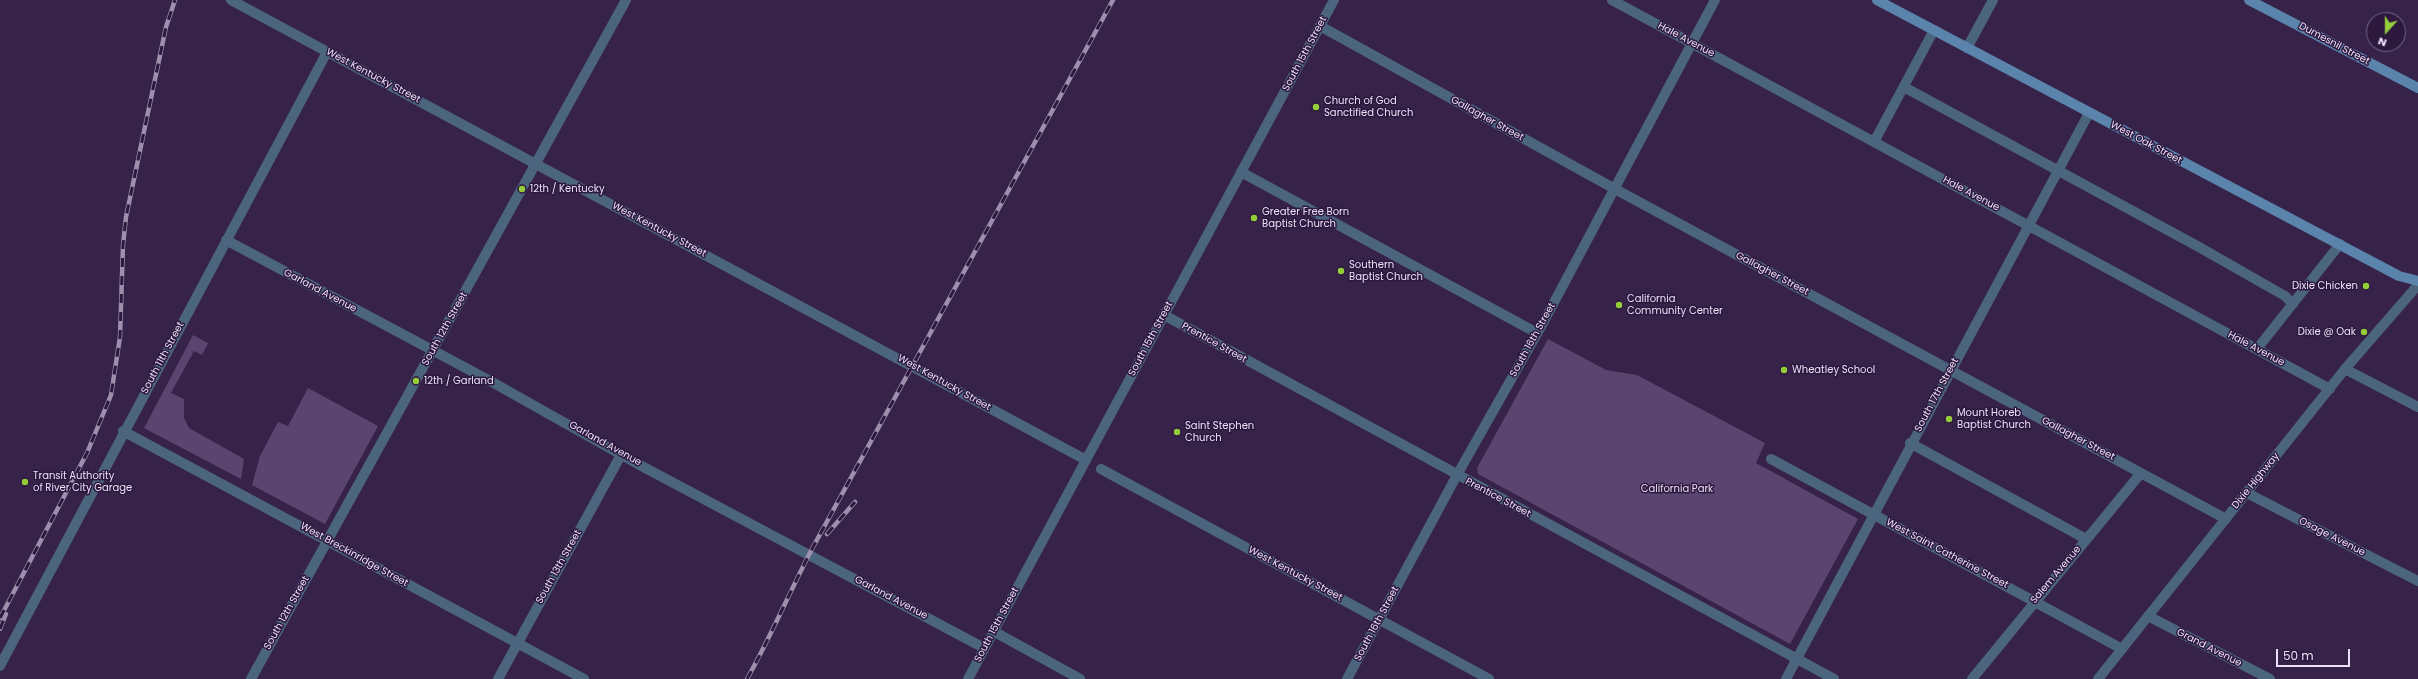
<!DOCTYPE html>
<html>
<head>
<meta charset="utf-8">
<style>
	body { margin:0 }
	#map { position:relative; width:2418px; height:679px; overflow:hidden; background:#372249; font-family:Poppins,sans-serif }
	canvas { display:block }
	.north { position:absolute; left:2366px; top:12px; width:40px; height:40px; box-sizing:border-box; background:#2d183e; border:1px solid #796889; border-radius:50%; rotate:201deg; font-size:11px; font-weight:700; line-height:16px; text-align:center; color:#ece0f9 }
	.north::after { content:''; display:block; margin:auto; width:14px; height:18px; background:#95cc3a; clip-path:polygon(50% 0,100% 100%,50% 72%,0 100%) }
	.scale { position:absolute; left:2276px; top:649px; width:74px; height:18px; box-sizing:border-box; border:2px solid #ece0f9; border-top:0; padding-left:5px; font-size:12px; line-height:14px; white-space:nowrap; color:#ece0f9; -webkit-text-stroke:3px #2d183e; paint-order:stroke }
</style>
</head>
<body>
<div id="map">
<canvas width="2418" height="679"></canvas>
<div class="north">N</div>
<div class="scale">50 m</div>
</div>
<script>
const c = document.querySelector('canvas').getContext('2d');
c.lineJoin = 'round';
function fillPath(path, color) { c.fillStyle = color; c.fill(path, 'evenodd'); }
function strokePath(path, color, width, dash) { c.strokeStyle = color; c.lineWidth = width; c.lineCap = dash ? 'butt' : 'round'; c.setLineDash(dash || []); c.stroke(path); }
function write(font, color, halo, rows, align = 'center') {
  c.font = font + ' Poppins,sans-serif'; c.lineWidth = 3; c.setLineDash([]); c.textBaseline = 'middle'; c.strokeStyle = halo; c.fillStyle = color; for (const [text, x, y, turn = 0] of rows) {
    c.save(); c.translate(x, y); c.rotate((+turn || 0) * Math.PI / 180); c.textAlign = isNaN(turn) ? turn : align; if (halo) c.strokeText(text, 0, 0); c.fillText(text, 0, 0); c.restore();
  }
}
const green = new Path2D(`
	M193 335 208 343 202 355 194 351 171 393 184 399V418L189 428 244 459 241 479 144 428Z
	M1548 339 1606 370 1637 375 1765 443 1756 463 1858 519 1790 644 1478 474 1477 468Z
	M308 388 378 426 325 524 252 485 260 456 278 422 288 426Z`);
const minor = new Path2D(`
	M1612 0 2330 389
	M1320 26 1615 189 2226 519
	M1967 48 1993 0
	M1904 87 2199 247 2285 296 2293 304
	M1874 142 1934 30
	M1241 172 1537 333
	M226 240 492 382 636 463 984 648
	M1164 315 1834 679
	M2257 349 2340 244
	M2345 369 2418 407
	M123 431 584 679
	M1910 443 2086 539
	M1771 459 2122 649
	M1101 469 1489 679
	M2247 493 2418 581
	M2148 616 2270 679
	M993 631 1080 679
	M0 666 327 52
	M498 679 621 455
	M968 679 1086 460
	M1347 679 1457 475 1543 323 1715 0
	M1786 679 2089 113
	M1972 679 2141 473`);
const tertiary = new Path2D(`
	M231 0 1086 460 1334 0
	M251 679 626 0
	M2098 679 2345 369 2418 285`);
const secondary = new Path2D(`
	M1877 0 2399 276 2418 281
	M2249 0 2418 88`);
const rail = new Path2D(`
	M827 534 855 502
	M0 618 87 453 111 395 120 337 123 245 126 217 166 27 175 0
	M0 629 6 614
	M747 679C771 636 790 591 813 547L1113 0`);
const markers = [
	[1316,107,4,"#95cc3a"],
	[522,189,4,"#95cc3a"],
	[1254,218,4,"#95cc3a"],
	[1341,271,4,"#95cc3a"],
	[2366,286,4,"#95cc3a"],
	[1619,305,4,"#95cc3a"],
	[2364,332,4,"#95cc3a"],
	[1784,370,4,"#95cc3a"],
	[416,381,4,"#95cc3a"],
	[1949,419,4,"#95cc3a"],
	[1177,432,4,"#95cc3a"],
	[25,482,4,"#95cc3a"]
];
const streetNames = [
	["Hale Avenue",1686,40,28],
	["Dumesnil Street",2334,44,28],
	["South 15th Street",1305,54,-62],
	["West Kentucky Street",373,76,28],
	["Gallagher Street",1487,119,29],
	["West Oak Street",2146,143,28],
	["Hale Avenue",1971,194,28],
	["West Kentucky Street",659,230,28],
	["Gallagher Street",1772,274,28],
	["Garland Avenue",320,291,28],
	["South 12th Street",445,329,-61],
	["South 15th Street",1151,339,-62],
	["South 16th Street",1533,340,-61],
	["Prentice Street",1214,343,29],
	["Hale Avenue",2256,349,28],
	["South 11th Street",163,358,-62],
	["West Kentucky Street",944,383,29],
	["South 17th Street",1937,395,-62],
	["Gallagher Street",2078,439,28],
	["Garland Avenue",605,444,29],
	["Dixie Highway",2256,481,-51],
	["Prentice Street",1498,498,28],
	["Osage Avenue",2332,537,27],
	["West Saint Catherine Street",1947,554,28],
	["West Breckinridge Street",354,555,29],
	["South 13th Street",559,567,-61],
	["West Kentucky Street",1295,574,28],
	["Salem Avenue",2056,575,-50],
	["Garland Avenue",891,598,28],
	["South 12th Street",287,613,-61],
	["South 16th Street",1377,624,-62],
	["South 15th Street",997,625,-62],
	["Grand Avenue",2209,648,27]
];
const poiNames = [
	["Church of God",1324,101],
	["Sanctified Church",1324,113],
	["12th / Kentucky",530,189],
	["Greater Free Born",1262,212],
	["Baptist Church",1262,224],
	["Southern",1349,265],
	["Baptist Church",1349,277],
	["Dixie Chicken",2358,286,"right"],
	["California",1627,299],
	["Community Center",1627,311],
	["Dixie @ Oak",2356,332,"right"],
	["Wheatley School",1792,370],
	["12th / Garland",424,381],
	["Mount Horeb",1957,413],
	["Baptist Church",1957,425],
	["Saint Stephen",1185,426],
	["Church",1185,438],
	["Transit Authority",33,476],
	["of River City Garage",33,488]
];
const parkNames = [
	["California Park",1677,489]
];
fillPath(green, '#5b446f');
strokePath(minor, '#4b657e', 10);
strokePath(tertiary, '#4b657e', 10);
strokePath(secondary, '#5a84ab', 10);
strokePath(rail, '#9f8fae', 4.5);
strokePath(rail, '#2d183e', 3, [9]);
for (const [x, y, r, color] of markers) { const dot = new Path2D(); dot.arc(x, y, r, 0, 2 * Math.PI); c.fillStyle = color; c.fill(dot); strokePath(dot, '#2d183e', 1.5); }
write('10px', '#ece0f9', '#2d183e', streetNames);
write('10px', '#ece0f9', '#2d183e', poiNames, 'left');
write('10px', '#eae0f3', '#2d183e', parkNames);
</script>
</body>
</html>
